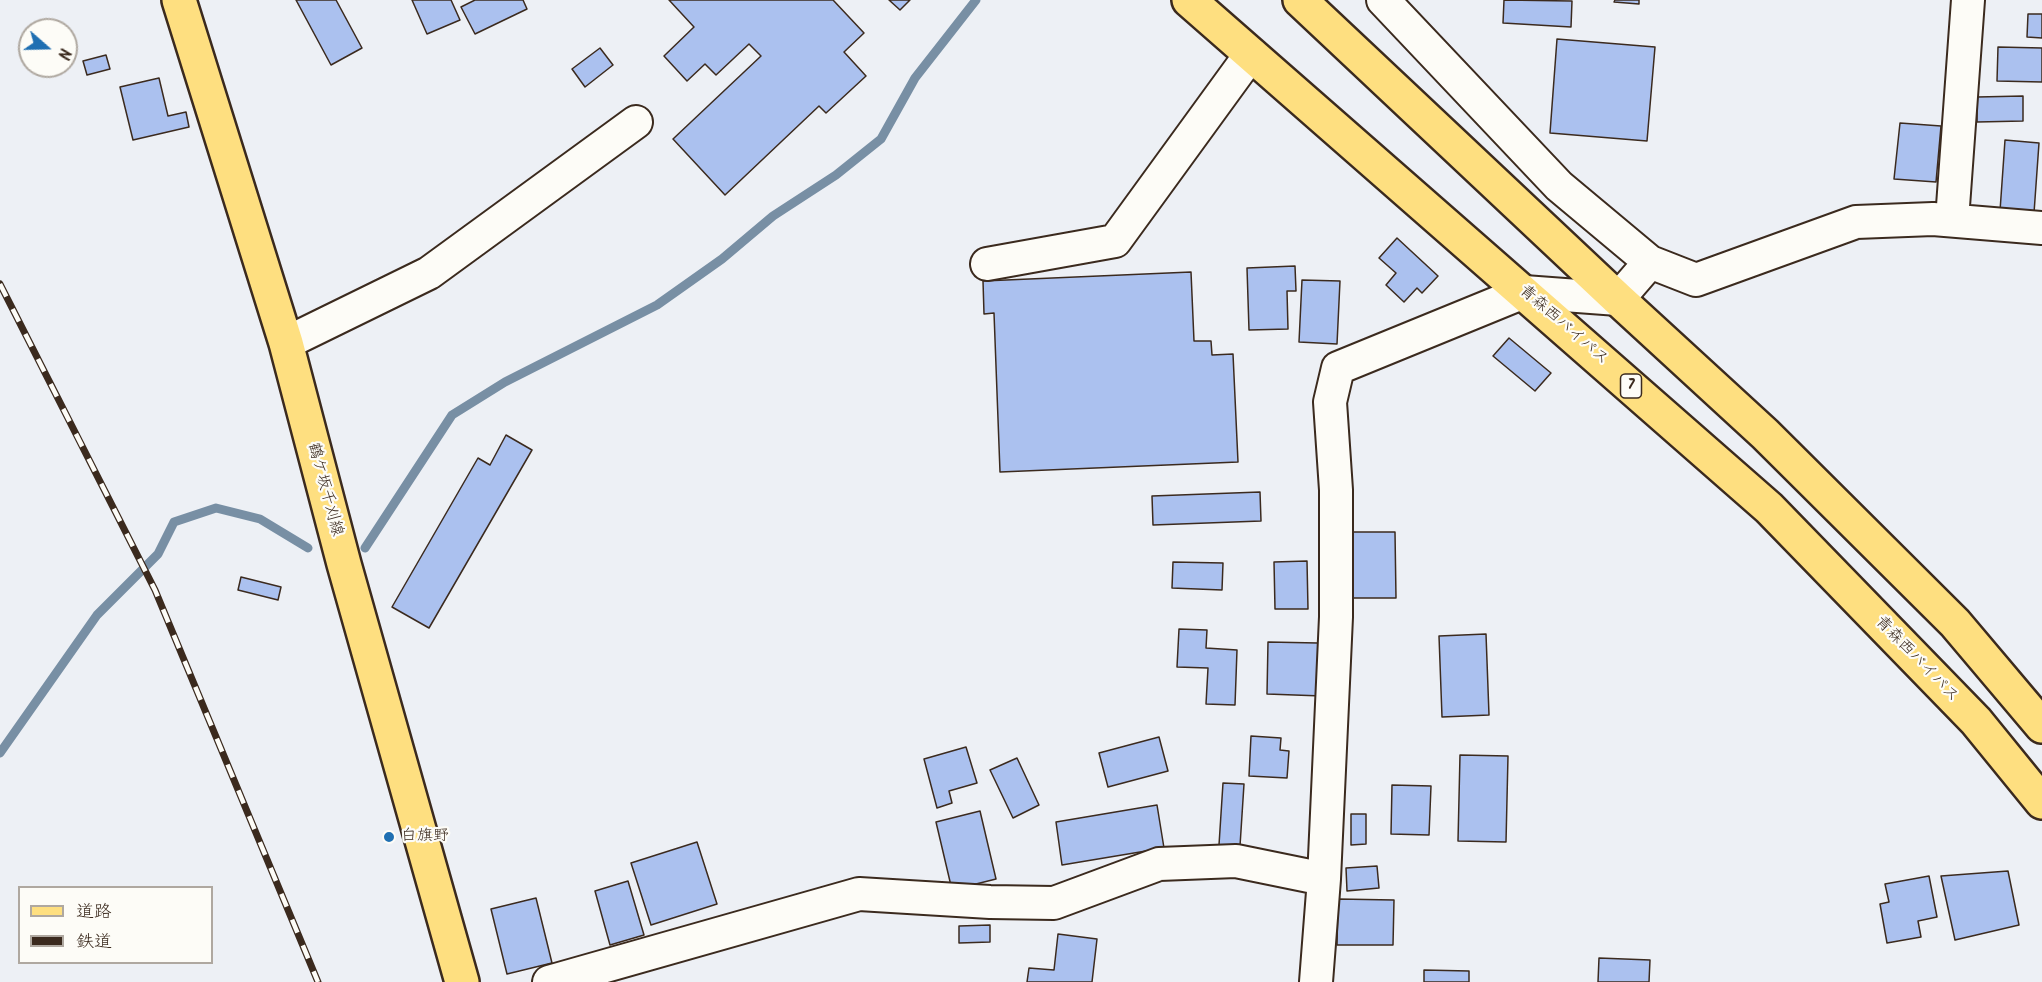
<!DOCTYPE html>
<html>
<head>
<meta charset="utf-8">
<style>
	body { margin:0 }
	#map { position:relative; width:2042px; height:982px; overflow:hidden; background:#edf0f5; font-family:Kalam,"Klee One",sans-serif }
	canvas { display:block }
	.legend { position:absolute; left:18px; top:886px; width:195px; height:78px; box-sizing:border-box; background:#fdfcf7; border:2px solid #afa8a0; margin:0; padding:8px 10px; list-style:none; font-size:18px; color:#3b2a1e }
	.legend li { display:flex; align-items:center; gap:12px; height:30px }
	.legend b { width:30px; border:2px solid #afa8a0 }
	.north { position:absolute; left:18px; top:18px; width:60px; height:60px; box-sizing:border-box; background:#fdfcf7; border:2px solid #afa8a0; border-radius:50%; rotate:110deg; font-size:16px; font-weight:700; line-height:24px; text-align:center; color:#3b2a1e }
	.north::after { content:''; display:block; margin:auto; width:21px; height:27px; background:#1f6fb2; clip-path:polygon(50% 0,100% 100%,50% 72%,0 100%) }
</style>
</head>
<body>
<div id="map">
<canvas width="2042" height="982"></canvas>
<ul class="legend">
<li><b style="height:8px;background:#fedf80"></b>道路</li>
<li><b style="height:8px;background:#3b2a1e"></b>鉄道</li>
</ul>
<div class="north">N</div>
</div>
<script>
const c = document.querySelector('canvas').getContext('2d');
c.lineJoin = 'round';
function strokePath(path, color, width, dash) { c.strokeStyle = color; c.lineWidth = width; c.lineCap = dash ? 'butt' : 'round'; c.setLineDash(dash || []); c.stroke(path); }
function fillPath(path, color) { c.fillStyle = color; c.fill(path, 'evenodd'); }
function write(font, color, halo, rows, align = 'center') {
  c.font = font + ' Kalam,"Klee One",sans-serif'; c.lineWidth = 4.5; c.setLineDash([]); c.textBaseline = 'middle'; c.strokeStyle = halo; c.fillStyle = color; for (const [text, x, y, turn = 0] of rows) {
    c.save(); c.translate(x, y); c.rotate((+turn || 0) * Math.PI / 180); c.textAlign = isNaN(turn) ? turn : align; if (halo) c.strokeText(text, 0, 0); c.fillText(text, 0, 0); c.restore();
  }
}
const stream = new Path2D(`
	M365 548 452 415 505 382 657 305 722 259 773 216 836 175 881 139 915 78 976 0
	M0 753 97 615 158 554 174 522 216 508 260 519 308 548`);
const building = new Path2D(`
	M296 0H336L362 48 331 65Z
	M412 0H451L460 20 427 34Z
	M475 0H523L527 9 475 34 461 7Z
	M669 0H833L864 33 844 52 866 76 826 113 819 106 725 195 673 139 761 56 749 44 716 75 705 64 687 81 664 56 694 27Z
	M889 0H910L900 10Z
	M1504 0 1572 1 1571 27 1503 23Z
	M1615 0H1639V4L1614 2Z
	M2028 14H2042V38L2027 37Z
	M1557 39 1655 47 1647 141 1550 133Z
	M1998 47 2042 48V82L1997 81Z
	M600 48 613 65 585 87 572 69Z
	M106 55 110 69 87 75 83 61Z
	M159 78 168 116 186 112 189 127 133 140 120 87Z
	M2023 96V121L1977 122V97Z
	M1900 123 1941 126 1936 182 1894 179Z
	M2005 140 2039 143 2034 213 2000 211Z
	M1397 238 1438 276 1422 293 1417 288 1404 302 1386 285 1396 273 1379 258Z
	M1295 266 1296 291H1287L1288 329 1249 330 1247 268Z
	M1191 272 1194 341H1211L1212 355 1233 354 1238 462 1000 472 994 313 984 314 983 281Z
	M1302 280 1340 281 1337 344 1299 342Z
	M1509 338 1551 373 1535 391 1493 356Z
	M506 435 532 450 429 628 392 607 478 458 490 465Z
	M1260 492 1261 521 1153 525 1152 496Z
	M1353 532H1395L1396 598H1353Z
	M1307 561 1308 609H1275L1274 562Z
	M1173 562 1223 563 1222 590 1172 588Z
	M241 577 281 587 278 600 238 590Z
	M1179 629 1207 630 1206 648 1237 650 1235 705 1206 704 1208 668 1177 667Z
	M1486 634 1489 715 1442 717 1439 636Z
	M1268 642 1318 643V663H1322V696L1267 694Z
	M1251 736 1281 738 1280 750 1289 751 1287 778 1249 776Z
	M1159 737 1168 771 1108 787 1099 753Z
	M966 747 977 783 949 791 952 803 937 808 924 759Z
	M1460 755 1508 756 1506 842 1458 841Z
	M1017 758 1039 805 1013 818 990 770Z
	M1223 783 1244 784 1240 846 1219 845Z
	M1392 785 1431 786 1429 835 1391 834Z
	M1157 805 1164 848 1062 865 1056 822Z
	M980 811 996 879 952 890 936 822Z
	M1351 814H1366V844L1351 845Z
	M697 842 717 904 651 925 631 863Z
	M1377 866 1379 888 1347 891 1346 868Z
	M2008 871 2019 925 1955 940 1941 876Z
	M1929 876 1937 917 1918 921 1921 937 1887 943 1880 904 1889 902 1885 884Z
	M628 881 644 935 610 945 595 891Z
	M536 898 552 963 507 974 491 909Z
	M1338 899 1394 900 1393 945H1337Z
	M990 925V942L959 943V926Z
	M1058 934 1097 939 1092 982H1027L1029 968 1054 970Z
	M1599 958 1650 960 1649 982H1598Z
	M1424 970 1469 971V982H1424Z`);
const minor = new Path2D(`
	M1383 0 1559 186 1650 262 1696 280 1856 222 1933 219 2042 228
	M1952 220 1968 0
	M987 264 1115 241 1251 54
	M286 343 429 273 636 122
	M549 982 859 894 990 902 1054 903 1159 864 1236 861 1324 879
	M1316 982 1324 879 1336 617V490L1330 402 1338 368 1524 292 1618 299 1650 262`);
const major = new Path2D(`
	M179 0 286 343 344 564 462 982`);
const highway = new Path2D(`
	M1189 0 1769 508 1976 721 2042 802
	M1300 0 1618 299 1765 434 1955 623 2042 726`);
const rail = new Path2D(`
	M0 284 155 590 318 982`);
const markers = [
	[389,837,6,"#1f6fb2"]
];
const shields = [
	[1631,386,21]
];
const shieldNames = [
	["7",1631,386]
];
const streetNames = [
	["青森西バイパス",1563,326,41],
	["鶴ケ坂千刈線",324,490,75],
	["青森西バイパス",1916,660,46]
];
const poiNames = [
	["白旗野",401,837]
];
strokePath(stream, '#788fa4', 9);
fillPath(building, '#abc1ef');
strokePath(building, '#3b2a1e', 1.5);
strokePath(minor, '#3b2a1e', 36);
strokePath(major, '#3b2a1e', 38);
strokePath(highway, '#3b2a1e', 38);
strokePath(minor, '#fdfcf7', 32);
strokePath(major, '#fedf80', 33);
strokePath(highway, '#fedf80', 33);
strokePath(rail, '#3b2a1e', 7);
strokePath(rail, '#fdfcf7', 4.5, [14]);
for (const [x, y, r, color] of markers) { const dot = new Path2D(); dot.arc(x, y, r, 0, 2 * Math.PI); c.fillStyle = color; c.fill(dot); strokePath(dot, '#fdfcf7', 2); }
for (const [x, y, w] of shields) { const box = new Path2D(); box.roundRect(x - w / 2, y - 12, w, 24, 4.5); c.fillStyle = '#fdfcf7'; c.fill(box); strokePath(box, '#3b2a1e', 1.5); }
write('bold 15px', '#3b2a1e', null, shieldNames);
write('16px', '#3b2a1e', '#fdfcf7', streetNames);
write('16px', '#3b2a1e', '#fdfcf7', poiNames, 'left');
</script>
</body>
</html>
